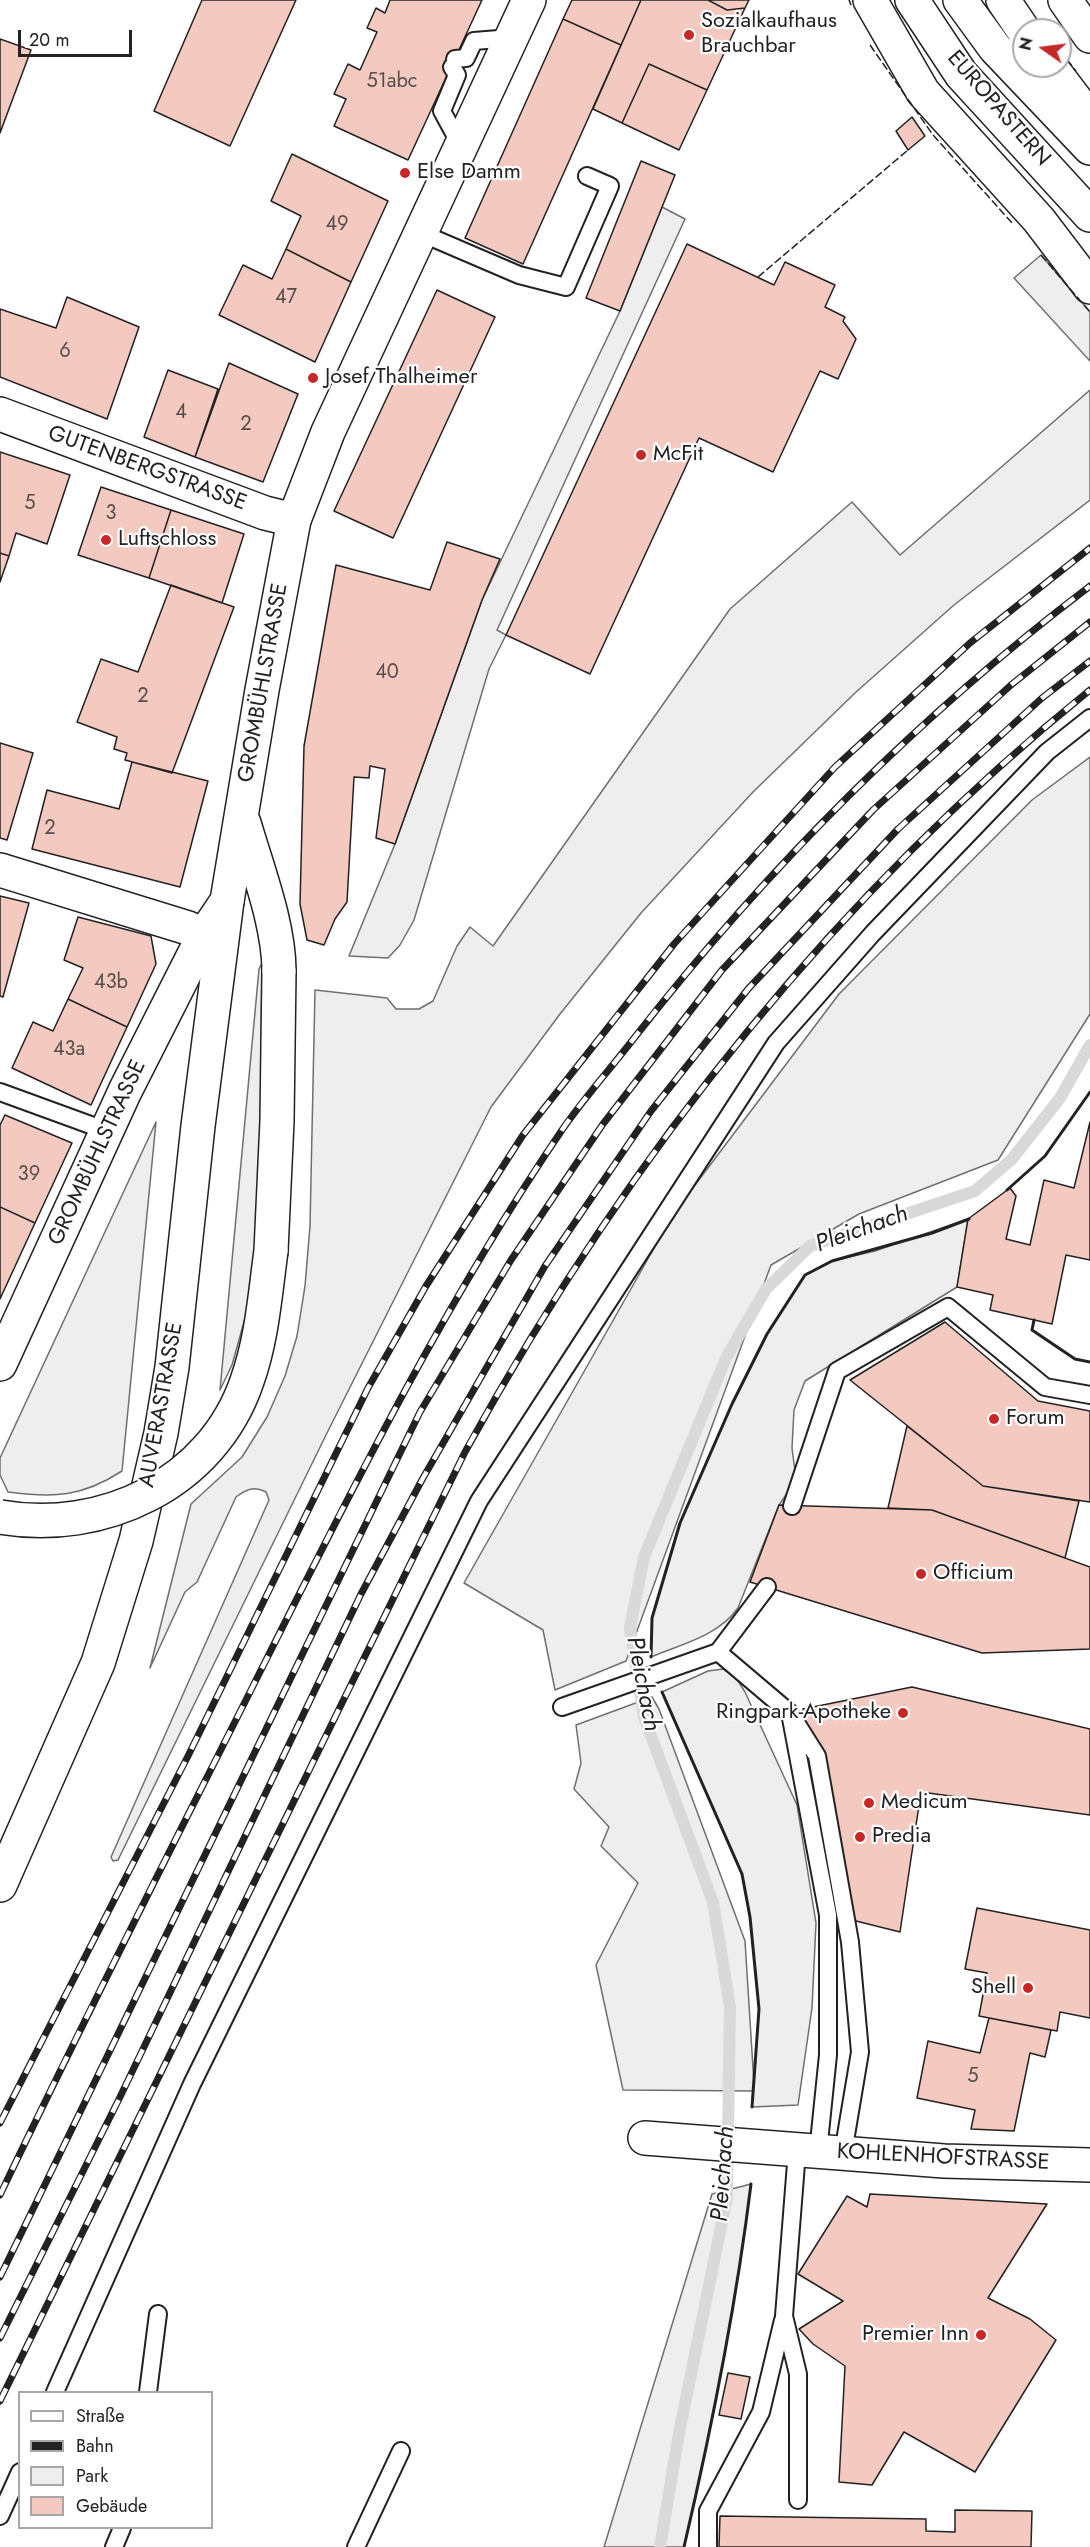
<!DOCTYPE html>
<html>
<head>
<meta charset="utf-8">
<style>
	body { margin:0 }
	#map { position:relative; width:1090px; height:2547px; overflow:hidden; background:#fff; font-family:Jost,sans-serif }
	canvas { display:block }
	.legend { position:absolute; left:18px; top:2391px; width:195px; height:138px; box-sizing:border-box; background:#fff; border:2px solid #a7a7a7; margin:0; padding:8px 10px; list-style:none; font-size:18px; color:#222 }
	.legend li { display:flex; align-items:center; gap:12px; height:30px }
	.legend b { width:30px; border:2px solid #a7a7a7 }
	.north { position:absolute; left:1012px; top:18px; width:60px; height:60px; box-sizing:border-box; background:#fff; border:2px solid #a7a7a7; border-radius:50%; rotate:284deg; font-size:16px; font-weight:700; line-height:24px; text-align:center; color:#222 }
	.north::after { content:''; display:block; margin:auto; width:21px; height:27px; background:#c62828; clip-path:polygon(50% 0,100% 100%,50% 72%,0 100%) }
	.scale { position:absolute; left:18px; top:30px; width:114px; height:27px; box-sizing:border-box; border:3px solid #222; border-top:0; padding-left:8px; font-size:18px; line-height:21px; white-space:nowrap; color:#222; -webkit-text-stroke:4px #fff; paint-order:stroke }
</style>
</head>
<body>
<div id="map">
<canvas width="1090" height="2547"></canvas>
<ul class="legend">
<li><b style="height:8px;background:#fff"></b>Straße</li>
<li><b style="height:8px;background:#222"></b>Bahn</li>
<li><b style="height:16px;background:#eee"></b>Park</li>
<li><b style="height:16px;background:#f3c9c0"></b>Gebäude</li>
</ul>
<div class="north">N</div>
<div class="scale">20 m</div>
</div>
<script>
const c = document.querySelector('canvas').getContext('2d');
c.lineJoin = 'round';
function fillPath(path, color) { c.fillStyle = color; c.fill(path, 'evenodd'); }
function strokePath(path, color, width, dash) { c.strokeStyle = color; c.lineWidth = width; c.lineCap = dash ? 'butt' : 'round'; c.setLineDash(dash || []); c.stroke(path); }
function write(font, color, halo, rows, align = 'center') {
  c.font = font + ' Jost,sans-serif'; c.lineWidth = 4.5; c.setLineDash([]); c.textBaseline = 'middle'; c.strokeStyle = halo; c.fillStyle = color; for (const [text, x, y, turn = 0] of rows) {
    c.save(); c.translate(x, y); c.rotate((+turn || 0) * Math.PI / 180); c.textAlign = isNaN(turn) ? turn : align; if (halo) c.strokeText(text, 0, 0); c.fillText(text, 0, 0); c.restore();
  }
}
const green = new Path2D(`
	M662 207 685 219 497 630 506 635 489 669 414 920 400 945 388 958 349 956 395 844 482 600 620 311Z
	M1041 255 1090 312V361L1014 278Z
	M1090 390V500L954 605 855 693 753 792 641 913 560 1014 491 1107 327 1433 118 1860 113 1861 111 1857 269 1500 266 1492C253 1486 247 1489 236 1497L197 1582 185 1592 150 1668 191 1504 242 1457 267 1417 285 1376 297 1336 305 1286 310 1226 315 990 387 998 396 1009H419L433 1001 457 946 470 927 493 946 730 609 852 502 900 555Z
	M1090 757V1014L998 1160 859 1214 771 1265 626 1661 555 1690 543 1630 464 1583 674 1213 839 994 1032 800Z
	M262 963 259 1268 232 1365 220 1390 259 969Z
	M156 1122 122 1471C82 1497 54 1498 8 1492L0 1475V1458Z
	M968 1219 957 1287 805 1381 794 1410 792 1448 795 1471 788 1492 779 1505 738 1608C718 1636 682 1644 651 1657L652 1618 680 1523 732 1404 767 1334 805 1275 832 1261 875 1251Z
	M723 1669 735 1676 745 1692 797 1805 816 1923 812 2008 798 2105 752 2107 753 2091 623 2090 596 1965 638 1883 601 1846 609 1827 574 1789 581 1763 576 1725 652 1697 659 1709 745 1941 754 2084 759 2009 750 1917 742 1875 662 1692 708 1671Z
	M751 2184C736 2306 712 2427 684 2547H604L712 2194Z`);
const stream = new Path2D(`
	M660 2547 679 2433 727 2197 730 2007 713 1902 644 1717 630 1628 644 1557 726 1358 766 1289 810 1246 975 1191 1012 1159 1060 1098 1090 1045`);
const building = new Path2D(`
	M202 0H296L230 146 154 111Z
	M390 0H482L408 160 334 126 346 99 334 94 348 64 360 70 377 32 367 28 376 8 385 13Z
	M572 0H641L621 45 563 19Z
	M641 0H708L727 10 745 8 707 90 649 64 622 123 593 109Z
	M708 0H749L745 8 727 10Z
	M563 19 621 45 523 264 465 238Z
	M0 39 31 50 0 133Z
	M649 64 707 90 679 150 622 123Z
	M912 117 925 136 908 150 896 131Z
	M292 154 388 201 351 282 286 249 301 216 271 201Z
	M641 161 675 175 620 311 586 298Z
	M687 244 774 285 785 262 835 285 825 307 845 317 843 321 856 339 838 379 820 371 773 472 699 438 590 674 506 635Z
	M286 249 351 282 315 362 219 315 243 265 272 279Z
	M437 290 495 317 393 538 334 511Z
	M67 297 139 327 107 419 0 377V309L56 328Z
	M229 363 298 394 263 482 195 457Z
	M168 370 218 389 195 457 144 437Z
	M0 452 70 475 47 544 16 533 9 556 0 553Z
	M101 487 171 510 149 578 78 555Z
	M171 510 244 534 222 603 149 578Z
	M447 542 500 559 482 600 395 844 376 838 385 769 370 766 369 778 354 777 347 902 335 919 324 945 307 940 300 904 304 746 336 565 430 590Z
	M0 553 9 556 0 582Z
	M171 585 234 607 172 773 125 760 127 753 114 749 117 737 77 722 101 659 138 672Z
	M0 743 33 753 7 840 0 838Z
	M132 762 208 781 180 887 32 849 47 790 119 809Z
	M0 896 29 903 3 997 0 996Z
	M78 917 151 936 156 964 127 1027 68 999 83 968 64 960Z
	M68 999 127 1027 91 1105 12 1068 33 1022 53 1031Z
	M5 1115 72 1143 35 1223 0 1207V1125Z
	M1090 1122V1260L1066 1255 1052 1324 990 1310 993 1295 957 1287 968 1219 1010 1188 1016 1196 1006 1239 1030 1245 1044 1180 1074 1188Z
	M0 1207 35 1223 0 1299Z
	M945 1322 1038 1401 1090 1411V1502L983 1486 850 1380Z
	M907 1426 983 1486 1079 1501 1065 1558 932 1510 888 1508Z
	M779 1505 932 1510 1090 1567V1649L982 1653 750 1582Z
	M912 1687 1090 1729V1815L921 1792 900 1932 836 1916 803 1709Z
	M977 1908 1090 1930V2018L1060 2012 1057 2031 979 2016 987 1973 965 1969Z
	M989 2018 1051 2030 1045 2057 1030 2053 1014 2131 971 2129 975 2110 917 2098 928 2041 980 2053Z
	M870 2194 1047 2204 988 2298 1030 2319 1056 2340 975 2472 904 2432 872 2485 839 2482 845 2366 813 2344 799 2329 843 2301 798 2274 847 2196 867 2207Z
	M728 2373 750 2377 741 2419 719 2415Z
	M955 2510 1032 2511 1031 2547H719L720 2516 926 2519V2531L955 2532Z`);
const lane = new Path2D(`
	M455 59 466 58 474 41 511 38
	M452 67 457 75 442 111 461 146
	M421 233 519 275 566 287 610 186 587 176
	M0 1092 107 1131
	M792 1506 837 1371 948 1307 1045 1387 1090 1395
	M718 1652 790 1713 828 1915V2055L818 2152
	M562 1707 718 1652 767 1587
	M795 1721 817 1756 850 1942 860 2052 843 2153
	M797 2151 784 2316 798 2374V2500
	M55 2392 192 2084 479 1501 776 1043 873 933 1047 752 1090 718
	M148 2392 158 2314
	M0 2516 20 2472
	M114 2547 122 2528
	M356 2547 401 2451
	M708 2547V2511L761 2412 783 2320`);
const street = new Path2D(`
	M0 414 265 513 294 520
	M0 870 188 928 204 935
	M271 1251 277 1121 279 971
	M0 1364 125 1091 204 935 227 901
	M645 2138 944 2161 1090 2165`);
const secondary = new Path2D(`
	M870 0 923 92 1039 220 1090 287
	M912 0 961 74 1090 215
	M960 0 995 48 1090 148
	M1003 0 1024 31
	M1065 0 1090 36
	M1050 66 1078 103 1090 112`);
const primary = new Path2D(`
	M244 823C257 868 279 924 279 971
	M0 1885 98 1663 136 1541 161 1433 172 1367 198 1126 227 901 262 690 294 520 328 432 529 0`);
const rail = new Path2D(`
	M0 2123 188 1756 368 1388 426 1286 523 1135 674 944 835 767 970 643 1090 548
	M0 2195C82 2023 169 1853 255 1682 350 1493 443 1305 562 1130 584 1098 611 1068 635 1037 766 869 920 715 1090 586
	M0 2277 420 1412 511 1260 603 1124 722 970 873 810 1011 685 1090 622
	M0 2338 120 2097 361 1594 423 1478 545 1266 651 1111 748 989 898 829 1042 698 1090 661
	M0 2401 465 1452C625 1161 831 899 1090 690`);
const streetBridge = new Path2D(`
	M0 1517C102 1535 212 1484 247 1381 262 1339 265 1295 271 1251`);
const fence = new Path2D(`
	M849 0 851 5
	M870 45 933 135 1013 224
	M1060 51 1076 71
	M1041 255 1090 312
	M758 277 908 150`);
const wall = new Path2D(`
	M1007 1190 1045 1156 1090 1092
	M1034 1320 1032 1330 1075 1359 1090 1362
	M651 1657 652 1618 680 1523 732 1404 767 1334 805 1275 832 1261 932 1233 969 1219
	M662 1692 742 1874 750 1917 759 2009 752 2107
	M684 2547C712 2427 736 2306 751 2184`);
const markers = [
	[689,35,6,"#c62828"],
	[405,173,6,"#c62828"],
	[313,378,6,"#c62828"],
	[641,455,6,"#c62828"],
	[106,540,6,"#c62828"],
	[994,1419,6,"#c62828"],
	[921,1574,6,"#c62828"],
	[903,1713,6,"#c62828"],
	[869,1803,6,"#c62828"],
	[860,1837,6,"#c62828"],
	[1028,1988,6,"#c62828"],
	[981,2335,6,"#c62828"]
];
const numberNames = [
	["51abc",392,82],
	["49",337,225],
	["47",286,298],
	["6",65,352],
	["4",181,413],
	["2",246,425],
	["5",30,504],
	["3",111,514],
	["40",387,673],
	["2",143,697],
	["2",50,829],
	["43b",111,983],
	["43a",69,1050],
	["39",29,1175],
	["5",973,2077]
];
const poiNames = [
	["Sozialkaufhaus",701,22],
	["Brauchbar",701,47],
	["Else Damm",417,173],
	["Josef Thalheimer",325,378],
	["McFit",653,455],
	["Luftschloss",118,540],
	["Forum",1006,1419],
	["Officium",933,1574],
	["Ringpark-Apotheke",891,1713,"right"],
	["Medicum",881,1803],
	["Predia",872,1837],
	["Shell",1016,1988,"right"],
	["Premier Inn",969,2335,"right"]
];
const streetNames = [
	["EUROPASTERN",998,109,49],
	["GUTENBERGSTRASSE",147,469,20],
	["GROMBÜHLSTRASSE",264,683,-80],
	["GROMBÜHLSTRASSE",98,1153,-65],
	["AUVERASTRASSE",162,1405,-80],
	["KOHLENHOFSTRASSE",943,2158,3]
];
const waterNames = [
	["Pleichach",862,1230,-20],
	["Pleichach",642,1684,79],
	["Pleichach",724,2174,-86]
];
fillPath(green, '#eee');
strokePath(green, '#6f6f6f', 1.5);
strokePath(stream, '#d9d9d9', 12);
fillPath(building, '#f3c9c0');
strokePath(building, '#222', 1.5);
strokePath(lane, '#222', 20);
strokePath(street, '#222', 36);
strokePath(secondary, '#222', 36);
strokePath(primary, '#222', 36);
strokePath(lane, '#fff', 16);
strokePath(street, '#fff', 33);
strokePath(secondary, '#fff', 33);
strokePath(primary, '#fff', 33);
strokePath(rail, '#222', 7);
strokePath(rail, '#fff', 4.5, [14]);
strokePath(streetBridge, '#222', 36, []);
strokePath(streetBridge, '#fff', 33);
strokePath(fence, '#222', 1.5, [8, 3]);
strokePath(wall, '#222', 3);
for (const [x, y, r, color] of markers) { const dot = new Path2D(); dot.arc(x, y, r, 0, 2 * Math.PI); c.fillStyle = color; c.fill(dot); strokePath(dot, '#fff', 2); }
write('20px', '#564c4a', null, numberNames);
write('22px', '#222', '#fff', poiNames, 'left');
write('22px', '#222', '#fff', streetNames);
write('italic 24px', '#222', '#fff', waterNames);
</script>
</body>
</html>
